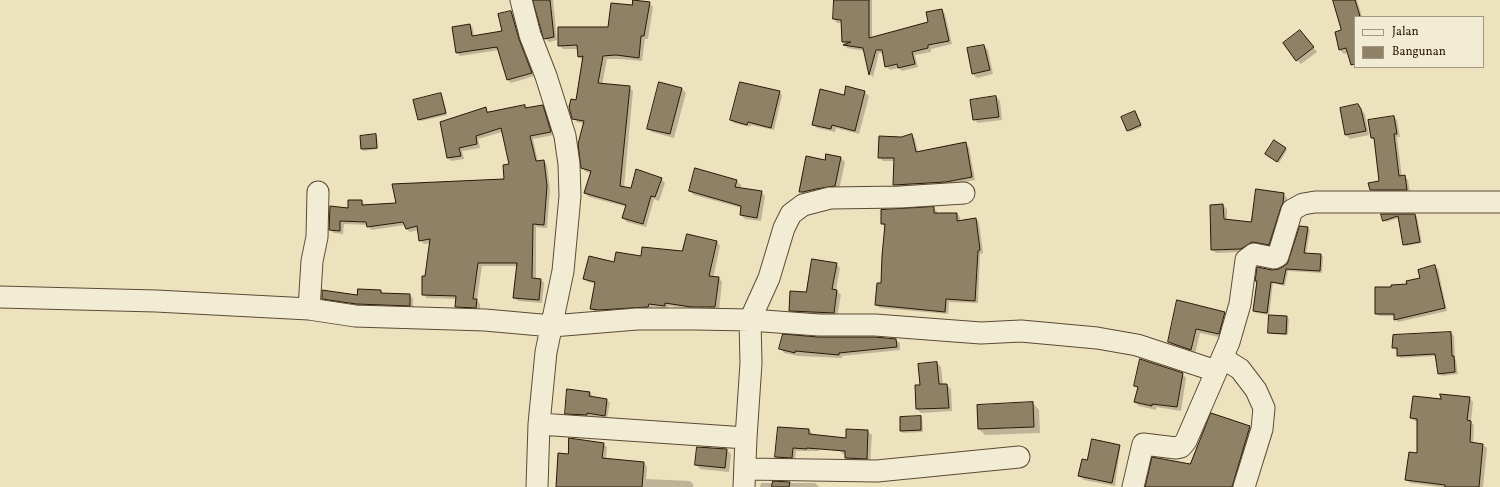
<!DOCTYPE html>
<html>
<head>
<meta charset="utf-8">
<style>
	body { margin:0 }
	#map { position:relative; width:1500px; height:487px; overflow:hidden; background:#ede2be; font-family:Vollkorn,serif }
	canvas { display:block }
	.legend { position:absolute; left:1354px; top:16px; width:130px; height:52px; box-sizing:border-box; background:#f3ecd5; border:1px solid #a39782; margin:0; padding:5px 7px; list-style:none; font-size:12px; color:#2a1806 }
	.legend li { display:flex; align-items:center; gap:8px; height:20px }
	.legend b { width:20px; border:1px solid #a39782 }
</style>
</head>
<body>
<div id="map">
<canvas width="1500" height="487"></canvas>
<ul class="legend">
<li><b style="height:5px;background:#f3ecd5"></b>Jalan</li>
<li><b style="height:11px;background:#8f8166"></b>Bangunan</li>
</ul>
</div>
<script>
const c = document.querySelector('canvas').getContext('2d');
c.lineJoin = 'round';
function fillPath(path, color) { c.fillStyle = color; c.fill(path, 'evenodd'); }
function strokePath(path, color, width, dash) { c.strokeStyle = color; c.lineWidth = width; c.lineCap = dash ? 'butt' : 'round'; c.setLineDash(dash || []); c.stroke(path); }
const shadow = new Path2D(`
	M536 0H553L557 40 549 42 545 38Z
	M835 0H872V38L929 23 942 10 945 14 952 44 931 49V52L915 55 918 67 902 71 899 68 890 70 886 66 883 53H879L873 77 870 74 865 51 847 48 843 42V23H837L834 19Z
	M1334 0H1357L1362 17H1355V51L1344 54 1340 50 1342 31Z
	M649 3 653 7 648 39H645L642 61 621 59H607L602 85 629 87 633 91 624 187 632 189 661 179 665 183 659 201 654 199 646 227 627 222 623 218 627 207 589 197 585 193 591 173 586 172 582 168 584 124 577 122 573 118 577 101 582 60 578 56V49H563L559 45 609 28 633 6Z
	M511 12 514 15 521 43 534 76 511 83 508 80 499 50 460 56 457 53 453 28 470 25 473 28 474 37 504 32Z
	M1300 31 1317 52 1301 64 1297 60Z
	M984 46 988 50 993 74 977 78 973 74 968 49Z
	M682 89 686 93 674 138 652 132 648 128Z
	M779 92 782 95 774 130 751 125 750 127 734 123 731 120Z
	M864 92 869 96 859 134 836 128 835 132 817 128 813 124 844 96Z
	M441 94 442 96 447 115 421 121 419 119Z
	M996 97 1000 101 1002 120 978 123 974 119Z
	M1357 105 1365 114 1369 135 1350 139 1346 135Z
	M524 106 528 109 542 106 546 110 554 135 533 139 538 162 544 161 547 165 550 190 547 228 536 227V279L541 280 544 283 542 303 518 301 514 297 517 266H482L477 300 480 304V311L460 310 456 307 457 299 427 298 423 294 431 243 424 244 420 240 419 230 410 232 406 229 405 225 371 230 368 225 344 224 343 234 334 233 330 230 349 209 362 201 365 206 398 204 505 180 510 165 502 132 478 139 480 148 462 151 464 159 451 161 448 158 485 109 489 112Z
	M1135 112 1142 127 1129 132 1128 130Z
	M1394 117 1397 120 1400 137H1397L1402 177 1404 176 1408 180 1410 193H1374L1371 190 1380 182 1375 140 1372 137Z
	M375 135 377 137 378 149 364 151 362 149Z
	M911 135 915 139 918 152 965 143 969 147 975 180 950 185 897 188 894 185 895 161H883L879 157 901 138Z
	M1285 149 1287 150 1279 163 1268 155Z
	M827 155 841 158 845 162 839 190 804 195 800 191 825 161Z
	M696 169 737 181 741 185 740 189 761 192 765 196 761 221 745 219 741 215 742 208 694 195 690 191Z
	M1283 194 1287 198V204L1273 248 1245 252 1216 253 1212 249 1223 205 1227 209V221L1252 223Z
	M933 208 937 211V214H957L960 217V221L976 219 979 222 983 253 980 254 978 303 949 302 948 314 880 308 876 305 882 285 886 227 882 224V211Z
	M1382 215H1415L1417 217 1422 243 1406 246 1404 244 1399 218 1386 222Z
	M1307 228 1310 230 1306 254 1321 255 1323 257 1322 273 1288 271 1285 286 1273 283 1269 315 1256 313 1254 311 1258 282 1256 281 1272 271 1280 270 1288 265Z
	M717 242 720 246 713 278H719L722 282 719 311 668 306V309L652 307V310L603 313 595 312 591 308 595 284 588 282 584 279 615 263 642 257 683 252Z
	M836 264 840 268 836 290 841 295 837 317 794 315 790 310Z
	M1435 267 1438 269 1447 311 1398 322 1395 319V316H1379L1376 313 1392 288 1408 285 1422 279Z
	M381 291 383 294 410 295 413 299V309L360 307 326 302 323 298 358 296Z
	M1225 313 1229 317 1223 338 1200 333 1195 354 1173 346 1169 342Z
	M1270 316 1287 317 1289 319 1288 335 1271 334 1269 332Z
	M1451 333 1454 336 1455 359 1456 360 1458 374 1442 376 1439 373 1436 356 1401 358 1398 355V350H1396L1393 347Z
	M818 338 896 340 900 343V350L842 356V358L798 356 784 353 781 349Z
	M937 363 941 367 943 385H947L951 389 952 411 921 413 917 409 921 386Z
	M1182 374 1186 378 1181 411 1156 407V410L1139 406 1135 402 1139 389 1135 386Z
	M589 392 592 395V398L607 400 610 403 607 418 590 416V418L568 416 566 413Z
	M1469 398 1473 402 1471 422 1474 425 1473 444 1483 445 1487 448 1483 487H1440L1410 483 1406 479 1418 454V422L1415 421 1411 418 1442 400Z
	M1033 403 1039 410 1040 433 985 435 979 429Z
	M901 417H920L922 418 923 432 903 433 901 431Z
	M1250 427 1254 431 1236 487H1147L1191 465Z
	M778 428 809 430 812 433V436L820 439 819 451H796L795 460H779L776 457Z
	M867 431 872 435 870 463 850 462 846 458V455L843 454 839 450 846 439Z
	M603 444 607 447 606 460 644 463 647 467 646 479 690 481 693 484V487H557L569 455Z
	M1116 445 1120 449 1115 486 1084 480 1079 476 1088 461Z
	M727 450 731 454 729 472 700 469 696 464Z
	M761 483H815L819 487H760Z`);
const building = new Path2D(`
	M533 0H550L554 37 544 39Z
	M633 0 650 2 644 36H641L639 58 616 55 603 56 598 83 630 86 620 186 631 188 636 169 662 178 655 197 651 196 643 224 622 218 626 205 584 193 591 171 581 168 578 144 584 121 572 119 569 107 571 99 576 100 583 56 578 57 577 45 558 46V27H608L611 3 632 5Z
	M834 0H869V38L928 22 926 12 942 9 949 41 928 45V48L912 52 915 64 898 68 897 64 885 67 882 50H876L869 75 863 48 843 45 851 42H842L841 20 833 19Z
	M1333 0H1355L1360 16 1355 17V64L1351 65 1346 48 1339 50 1335 32 1341 30Z
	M511 11 519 39 532 73 507 80 497 47 456 53 452 27 470 24 472 36 502 31 498 14Z
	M1300 30 1314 47 1296 61 1283 43Z
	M984 45 990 70 972 74 967 48Z
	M659 82 682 88 670 134 647 129Z
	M740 82 780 91 771 128 748 122 747 125 730 120Z
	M846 86 865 91 855 131 832 125 831 129 812 125 820 89 844 95Z
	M441 93 446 113 418 120 413 100Z
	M996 96 999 117 973 120 970 100Z
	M1358 104 1361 109 1366 131 1345 135 1340 108Z
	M525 105V108L543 105 551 132 530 136 536 161 544 160 547 186 544 225 533 224 532 278 541 279 539 300 513 298 517 263H478L473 299H477L476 308 455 307 456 296 422 295V276H425L430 239 419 241 417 226 406 229 403 222 367 227 366 222 340 221V231L329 230 330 206 348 208V200H362V205L396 203 392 184 504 179 503 165 509 164 501 128 476 136 477 144 459 148 461 156 447 158 440 122 486 107 487 112Z
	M1135 111 1141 125 1127 131 1121 117Z
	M1394 116 1397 134H1394L1399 176 1405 175 1407 190H1370L1368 183 1379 181 1374 138H1371L1368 120Z
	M376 134 377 148 361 149 360 136Z
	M912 134 916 152 966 142 972 177 946 182 893 185 894 158H878L879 136 901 137Z
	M1274 140 1286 148 1277 162 1265 154Z
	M826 154 841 157 835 186 816 189 803 192H799L806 156 825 160Z
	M695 168 737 180 735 187 762 191 757 218 740 215 741 206 689 191Z
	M1256 189 1284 193 1283 203 1281 207 1269 245 1252 242 1241 249 1211 250 1210 205 1223 204 1224 219 1251 222Z
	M934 207V213H957V221L976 218 980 250 978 251 975 301 946 299 945 312 875 305 877 283H881L882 256 885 224H881V210Z
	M1381 214H1415L1420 242 1403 245 1398 216 1383 221Z
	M1300 226 1308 227 1304 253 1321 254 1320 271 1286 269 1283 284 1271 282 1267 313 1253 311 1257 281H1255L1257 267 1272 270 1279 269 1287 264Z
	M687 234 717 241 709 276 719 277 715 307H691L665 303V306L649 304 648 307 599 310 590 309 595 282 583 279 589 256 614 262 616 252 641 256 642 247 682 251Z
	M812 259 837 263 832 289 837 290 834 313 789 311 790 291 806 292Z
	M1435 265 1445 308 1394 320V314H1375V287H1391V285L1407 284 1406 281 1420 278 1418 270Z
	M358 289 381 290V293L410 294V306L356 304 322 299V290L357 295Z
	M1177 300 1225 312 1219 334 1196 329 1191 350 1168 342Z
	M1269 315 1287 316 1286 334 1268 333Z
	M1451 332 1452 356H1454L1455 372 1438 374 1435 354 1397 356V348H1392L1393 335Z
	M783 334 818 337H875L896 339 897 347 839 353V355L795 351V353L779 349Z
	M1140 359 1183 373 1177 407 1152 404V406L1134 402 1138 387 1134 386Z
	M937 362 939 384H947L949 408 916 409 915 385H920L918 364Z
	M567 389 590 392 589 396 607 399 605 416 587 413V415L565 414Z
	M1440 394 1470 397 1467 420 1471 421 1470 442 1483 444 1479 487H1445V485L1405 480 1409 452 1417 453V419L1410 418 1413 396 1441 399Z
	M1033 402 1034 427 978 429 977 405Z
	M1211 413 1250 426 1232 487H1145L1152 457 1190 464Z
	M921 416V430L900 431V417Z
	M778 427 809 429V434L846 438V429L868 430 867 459 845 458V451L807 448V449L793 448 792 458 775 457Z
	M569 438 604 443 602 458 644 462 642 487H556L558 453 568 454Z
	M1092 439 1120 445 1112 483 1078 476 1082 459 1087 460Z
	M697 447 727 449 725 468 695 465Z
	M773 481 790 482 789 487H772Z`);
const street = new Path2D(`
	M521 0 530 35 546 76 565 136 569 164 570 196 563 271 546 352 539 424 537 487
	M0 297 156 301 309 309 355 316 485 320 552 326 637 319H695L750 320 819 325H875L981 333 1021 331 1097 338 1137 345 1216 371
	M309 309 312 261 317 237 318 192
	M1222 358 1240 369 1256 390 1264 408 1262 429 1244 487
	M539 424 746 438
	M746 469 877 471 1019 457
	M744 487 746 438 751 363 750 320 769 278 784 228 791 214 803 205 830 198 900 197 964 193
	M1133 487 1143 444 1176 448 1181 447 1186 441 1229 342 1240 304 1246 260 1254 254 1274 258 1278 256 1292 210 1303 204 1315 202H1500`);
fillPath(shadow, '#0003');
fillPath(building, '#8f8166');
strokePath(building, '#2a1806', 1);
strokePath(street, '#5b4a34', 23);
strokePath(street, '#f3ecd5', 21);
</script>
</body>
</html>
